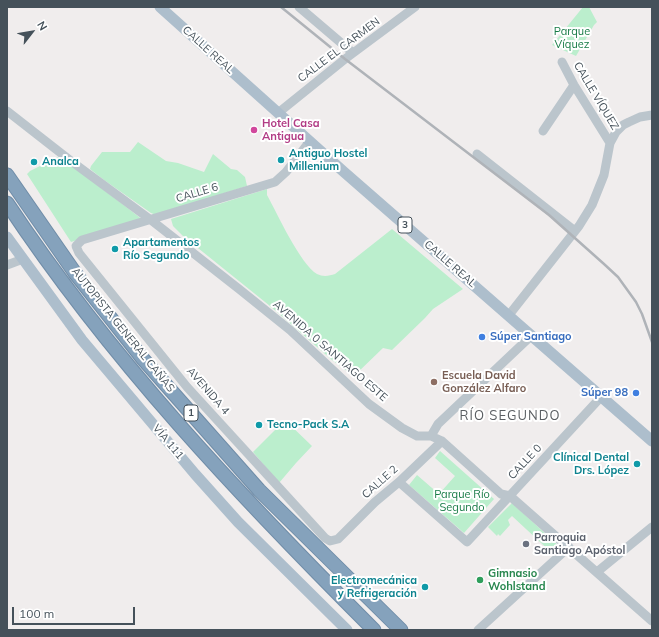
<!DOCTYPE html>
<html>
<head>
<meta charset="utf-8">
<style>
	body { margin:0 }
	#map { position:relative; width:659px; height:637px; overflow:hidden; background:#f0eded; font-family:Mulish,sans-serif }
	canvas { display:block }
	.frame { position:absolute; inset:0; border:8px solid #45515a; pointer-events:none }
	.north { position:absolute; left:12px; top:12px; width:40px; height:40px; -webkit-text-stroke:3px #fff; paint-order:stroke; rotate:59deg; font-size:11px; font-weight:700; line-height:16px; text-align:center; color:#45515a }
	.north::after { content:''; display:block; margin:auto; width:14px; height:18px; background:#45515a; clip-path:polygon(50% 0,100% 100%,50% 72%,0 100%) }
	.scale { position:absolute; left:12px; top:607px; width:123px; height:18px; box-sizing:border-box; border:2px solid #45515a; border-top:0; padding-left:5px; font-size:12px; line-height:14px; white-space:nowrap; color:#45515a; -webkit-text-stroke:3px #fff; paint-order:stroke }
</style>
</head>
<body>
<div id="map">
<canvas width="659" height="637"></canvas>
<div class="frame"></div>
<div class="north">N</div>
<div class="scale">100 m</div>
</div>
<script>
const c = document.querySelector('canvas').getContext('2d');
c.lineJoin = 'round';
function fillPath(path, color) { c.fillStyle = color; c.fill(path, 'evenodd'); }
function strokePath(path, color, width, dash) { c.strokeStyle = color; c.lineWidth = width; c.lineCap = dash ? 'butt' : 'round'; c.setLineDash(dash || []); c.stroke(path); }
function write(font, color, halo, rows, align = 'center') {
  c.font = font + ' Mulish,sans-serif'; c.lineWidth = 4; c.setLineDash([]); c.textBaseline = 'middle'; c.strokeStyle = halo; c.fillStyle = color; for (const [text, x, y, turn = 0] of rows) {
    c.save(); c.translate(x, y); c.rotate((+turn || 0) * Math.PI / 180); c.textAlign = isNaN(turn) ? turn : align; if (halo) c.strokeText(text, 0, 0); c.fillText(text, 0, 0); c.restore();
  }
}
const green = new Path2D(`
	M583 7H589L597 22 594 25 576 56 552 45Z
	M138 142 166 161 178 163 204 172 213 154 231 169 237 170 245 177 247 186 156 215 151 213 104 180 90 169 91 166 102 152H130Z
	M60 156 143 220 71 242 27 174 30 171Z
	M267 189V195C277 213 300 264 317 274 323 277 329 276 335 274L392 229 463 289 433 309 425 318 392 350 383 348 354 376 332 360 270 306 183 236 173 226 171 219Z
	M285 420 312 446 296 463 279 483 253 452Z
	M440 451 494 499 464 533 409 485 417 475 439 494 455 476 435 458Z
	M512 503 561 548 554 555 512 516 508 520 510 525 500 536 498 534 497 536 488 527Z`);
const minor = new Path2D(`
	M299 7 353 53
	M562 62 574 85 610 143
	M7 111 71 161 151 220 239 289 290 330 369 404 402 428 417 436H431L442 441 501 494 510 496 652 621
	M278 113 345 59 415 7
	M543 131 574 85
	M310 141 286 172 275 182 82 240 76 246 79 253 187 387 325 538 330 541 338 539 375 502 399 482 442 441
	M477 154 575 231
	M7 265 23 259
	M509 315 579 226 592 205 604 175 610 143 616 132 623 125 629 122 640 117 652 115
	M431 436 438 424 531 336
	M399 482 467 542 601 397
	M597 572 652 527
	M478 630 569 547`);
const major = new Path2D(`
	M160 7 344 172 652 441
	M7 237 82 340 195 474 238 522 347 630`);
const highway = new Path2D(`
	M7 175 75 273 143 359 259 490 401 630
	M7 203C111 360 241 497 374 630`);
const rail = new Path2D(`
	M281 7 345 59 549 215 604 264 618 277 636 302 642 314 652 342`);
const markers = [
	[254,130,4,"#d1479c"],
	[281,160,4,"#0f9aa8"],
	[34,162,4,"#0f9aa8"],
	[115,249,4,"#0f9aa8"],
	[482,337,4,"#3f7fe0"],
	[434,382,4,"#8d6e63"],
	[636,393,4,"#3f7fe0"],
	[259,425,4,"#0f9aa8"],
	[637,464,4,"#0f9aa8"],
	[526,544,4,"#6b7280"],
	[480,580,4,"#2e9e5b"],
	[425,587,4,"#0f9aa8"]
];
const shields = [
	[405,225,14],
	[191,413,14]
];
const shieldNames = [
	["3",405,225],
	["1",191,413]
];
const parkNames = [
	["Parque",572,32],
	["Víquez",572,45],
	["Parque Río",462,495],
	["Segundo",462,508]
];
const streetNames = [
	["CALLE REAL",208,50,42],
	["CALLE EL CARMEN",339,50,-37],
	["CALLE VÍQUEZ",596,96,59],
	["CALLE 6",197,193,-17],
	["CALLE REAL",450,264,41],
	["AUTOPISTA GENERAL CAÑAS",123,330,51],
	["AVENIDA 0 SANTIAGO ESTE",330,351,41],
	["AVENIDA 4",208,391,49],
	["VÍA 111",168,442,50],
	["CALLE 0",525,462,-47],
	["CALLE 2",380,482,-42]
];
const hotelNames = [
	["Hotel Casa",262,124],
	["Antigua",262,137]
];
const cultureNames = [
	["Antiguo Hostel",289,154],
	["Millenium",289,167],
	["Analca",42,162],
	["Apartamentos",123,243],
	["Río Segundo",123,256],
	["Tecno-Pack S.A",267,425],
	["Clínical Dental",629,458,"right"],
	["Drs. López",629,471,"right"],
	["Electromecánica",417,581,"right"],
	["y Refrigeración",417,594,"right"]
];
const shopNames = [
	["Súper Santiago",490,337],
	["Súper 98",628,393,"right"]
];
const educationNames = [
	["Escuela David",442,376],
	["González Alfaro",442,389]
];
const worshipNames = [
	["Parroquia",534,538],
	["Santiago Apóstol",534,551]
];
const leisureNames = [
	["Gimnasio",488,574],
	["Wohlstand",488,587]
];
const quarterNames = [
	["RÍO SEGUNDO",510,416]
];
fillPath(green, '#bbeecd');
strokePath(highway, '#708da8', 15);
strokePath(minor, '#bbc5cc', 9);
strokePath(major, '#adbecc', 11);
strokePath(highway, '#85a2bc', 13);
strokePath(rail, '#afb3b8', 2.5);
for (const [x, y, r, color] of markers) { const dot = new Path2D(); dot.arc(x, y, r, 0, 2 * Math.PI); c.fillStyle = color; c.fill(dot); strokePath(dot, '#fff', 1.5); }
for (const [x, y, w] of shields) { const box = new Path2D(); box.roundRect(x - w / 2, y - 8, w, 16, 3); c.fillStyle = '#fff'; c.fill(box); strokePath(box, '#45515a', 1); }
write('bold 10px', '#45515a', null, shieldNames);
write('11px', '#177b46', '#fff', parkNames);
write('11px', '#45515a', '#fff', streetNames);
write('bold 11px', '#b23c85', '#fff', hotelNames, 'left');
write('bold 11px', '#0d838f', '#fff', cultureNames, 'left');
write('bold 11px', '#366cbe', '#fff', shopNames, 'left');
write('bold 11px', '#785e54', '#fff', educationNames, 'left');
write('bold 11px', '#5b616d', '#fff', worshipNames, 'left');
write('bold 11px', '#27864d', '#fff', leisureNames, 'left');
c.letterSpacing = '1px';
write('13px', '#5a5e62', '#fff', quarterNames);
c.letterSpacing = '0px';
</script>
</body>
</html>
